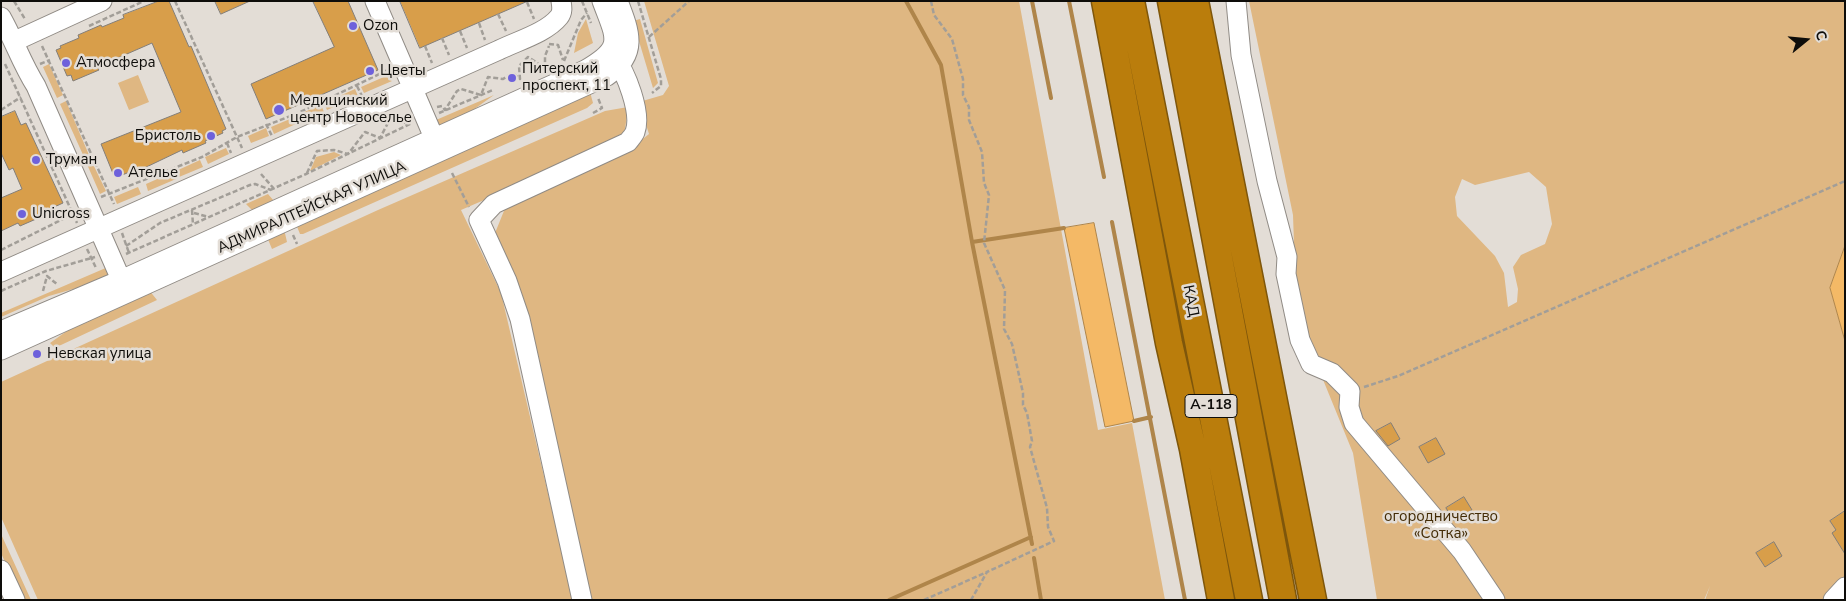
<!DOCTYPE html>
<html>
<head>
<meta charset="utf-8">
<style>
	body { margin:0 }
	#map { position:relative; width:1846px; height:601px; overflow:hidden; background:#e3ddd6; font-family:"Nunito Sans",sans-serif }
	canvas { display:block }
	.frame { position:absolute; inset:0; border:2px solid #0e0d0a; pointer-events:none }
	.north { position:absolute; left:1781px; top:15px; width:50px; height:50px; -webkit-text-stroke:4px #e3ddd6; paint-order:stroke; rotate:73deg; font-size:14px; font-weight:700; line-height:20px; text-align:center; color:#0e0d0a }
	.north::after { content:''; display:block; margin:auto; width:18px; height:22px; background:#0e0d0a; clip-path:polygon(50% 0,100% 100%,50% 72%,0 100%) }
</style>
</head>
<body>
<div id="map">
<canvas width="1846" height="601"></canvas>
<div class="frame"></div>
<div class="north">С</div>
</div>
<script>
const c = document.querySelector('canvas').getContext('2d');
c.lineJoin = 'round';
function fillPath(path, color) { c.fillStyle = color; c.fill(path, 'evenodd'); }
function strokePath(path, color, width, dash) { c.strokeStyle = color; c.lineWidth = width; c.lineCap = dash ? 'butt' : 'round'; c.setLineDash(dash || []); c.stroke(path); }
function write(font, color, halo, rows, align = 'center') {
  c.font = font + ' "Nunito Sans",sans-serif'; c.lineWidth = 5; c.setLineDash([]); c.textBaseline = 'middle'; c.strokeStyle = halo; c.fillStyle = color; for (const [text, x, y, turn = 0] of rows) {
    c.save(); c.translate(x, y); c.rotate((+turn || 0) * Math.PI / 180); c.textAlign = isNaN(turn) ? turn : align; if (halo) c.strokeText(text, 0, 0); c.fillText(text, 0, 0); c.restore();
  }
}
const green = new Path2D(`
	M644 1H1019L1098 430 1132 423 1165 600H586L493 238 508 201 644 138 649 134 639 102 663 95 669 86Z
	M1249 1H1845V246L1830 288 1845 341V600H1705L1710 586 1704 600H1377L1353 453 1308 343 1295 272 1293 215ZM1529 172 1546 187 1552 224 1545 244 1521 255 1513 267 1518 289 1517 302 1508 307 1504 273 1495 256 1457 216 1455 197 1462 179 1475 185Z
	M586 19 593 43 574 53 578 33Z
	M640 19 658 83 653 88 633 21Z
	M49 64 63 95 57 98 43 67Z
	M138 75 149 102 129 110 118 83Z
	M386 76 392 81 364 93 361 87Z
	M355 89 358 96 327 110 324 103Z
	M590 92 593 103 587 108 303 234H300L296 224Z
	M494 95 473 110 440 127 437 125 436 120Z
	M66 101 89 155 84 157 60 104Z
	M321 105 324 112 305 120 302 113Z
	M628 107 624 137 600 150 461 210 501 293 573 600H38L1 517V382L378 210 605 111Z
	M297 116 300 122 274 134 271 127Z
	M266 128 269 136 251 143 248 136Z
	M226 148 229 154 208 164 205 157Z
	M334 152 341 155 310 171 316 157Z
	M91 160 106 191 100 194 86 162Z
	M200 160 203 167 179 177 176 171Z
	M173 172 176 179 148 191 146 184Z
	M138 187 141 194 117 204 114 197Z
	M268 194 274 201 253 211 246 204Z
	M284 229 287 242 272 249 267 237Z
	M108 267 110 275 94 283 49 296 1 317V313Z
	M149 290 157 300 61 345 54 347 50 343 81 321Z
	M1 534 31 600H22L1 553Z`);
const water = new Path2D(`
	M1094 223 1134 421 1105 427 1064 228Z
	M1845 246V341L1830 288Z`);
const stream = new Path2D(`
	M906 1 941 65 972 242 1032 544
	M1032 1 1051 98
	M1069 1 1104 177
	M1112 222 1185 600
	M972 242 1064 228
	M1134 421 1151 417
	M1034 558 1041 600
	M889 600 1031 537`);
const building = new Path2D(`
	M159 1H169L189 47 191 46 226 129 222 131 223 133 205 141 206 143 183 153 182 150 140 170V168L122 175 121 173 114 176 101 144 181 112 152 43 97 67 99 70 73 81 71 75 67 76 56 50 61 48 60 46 79 38 78 35 101 25 102 27 124 18 123 15Z
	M215 1H250L221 14Z
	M313 1H348L378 70 266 119 251 84 334 47Z
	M400 1H528L420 48Z
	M15 111 21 125 26 123 63 203 41 213 43 216 20 226 18 223 1 231V198L22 189 13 168 9 170 1 153V117Z
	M1391 423 1400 439 1388 446 1376 431Z
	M1436 438 1445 454 1428 463 1419 447Z
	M1464 497 1472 510 1454 521 1446 508Z
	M1845 511V554L1832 533 1836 530 1830 521Z
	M1774 542 1782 556 1765 567 1756 553Z`);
const path = new Path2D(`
	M14 1 25 19
	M175 1 242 148
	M582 1 591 23
	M638 1 661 79V86L652 93
	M931 1 934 15 952 39 963 79V95L969 107V120L982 152 984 183 989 195 984 243 1005 290 1004 329 1012 344 1023 393V405L1027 413 1032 441 1030 447 1047 508 1048 527 1054 541 987 572 971 600
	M527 2 534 19
	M498 14 506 31
	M479 23 485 40
	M89 26 144 1
	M460 31 467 48
	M649 37 689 1
	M442 38 449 55
	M549 44 558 45 563 60
	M42 46 114 204
	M425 46 432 63
	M564 61 581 20 587 13
	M5 64 77 223
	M40 64 50 60
	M357 86 362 96
	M437 107 442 106 445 110 457 91 461 89 481 95 488 77 503 79 513 73 520 79 519 66 528 57 545 68V56L549 46
	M1 110 21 97
	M439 113 493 90
	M593 113 602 108 598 98
	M266 124 272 136
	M227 143 231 153
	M307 173 317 151 334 150 348 154 365 132 380 138 389 121 393 119 409 124
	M452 173 469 207
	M261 174 275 190
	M101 197 202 157 237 137 298 113 388 70
	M192 210 193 225
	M194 213 209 217
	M122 233 129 253
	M293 235 297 244
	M126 246 160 223 250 185 255 184 271 190
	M87 249 96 268
	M1 250 75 213
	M126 254 306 174 412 123
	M1 291 46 271 95 257
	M43 291 47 276 58 285
	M1364 387 1398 376 1845 181
	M924 600 987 572`);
const minor = new Path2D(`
	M375 1 438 147
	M1236 1 1241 55 1267 181 1287 257 1286 274 1300 340 1311 364 1332 373 1350 391 1349 407 1354 423 1462 551 1495 600
	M1 17C14 40 22 64 36 86L126 291
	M15 41 102 1
	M1 272 499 50C517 41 546 33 559 17 563 12 562 7 561 1
	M1 331 121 280 585 70C625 47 616 39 602 1
	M1 350 607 76C639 54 630 32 618 1
	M1 570 15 600
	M582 600 520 319 507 281 479 220 494 204 628 142C630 139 634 135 635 132 642 113 626 72 614 57
	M1833 600 1845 587`);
const highway = new Path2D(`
	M1105 1 1169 343 1193 449 1221 600
	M1131 1 1249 600
	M1171 1 1283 600
	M1195 1 1313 600`);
const markers = [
	[353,26,5,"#6e61db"],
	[66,63,5,"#6e61db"],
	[370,71,5,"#6e61db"],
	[512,78,5,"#6e61db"],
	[279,110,6,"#6e61db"],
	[211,136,5,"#6e61db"],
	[36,160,5,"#6e61db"],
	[118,173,5,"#6e61db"],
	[22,214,5,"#6e61db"],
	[37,354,5,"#6e61db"]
];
const shields = [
	[1211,406,52]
];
const shieldNames = [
	["А-118",1211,406]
];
const poiNames = [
	["Ozon",363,26],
	["Атмосфера",76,63],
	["Питерский",522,69],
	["проспект, 11",522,86],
	["Цветы",380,71],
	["Медицинский",290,101],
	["центр Новоселье",290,118],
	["Бристоль",201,136,"right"],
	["Труман",46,160],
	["Ателье",128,173],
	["Unicross",32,214],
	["Невская улица",47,354]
];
const streetNames = [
	["АДМИРАЛТЕЙСКАЯ УЛИЦА",312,208,-24],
	["КАД",1190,301,79]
];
const parkNames = [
	["огородничество",1441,517],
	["«Сотка»",1441,534]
];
fillPath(green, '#dfb782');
fillPath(water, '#f4b966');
strokePath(water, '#af854a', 1);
strokePath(stream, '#af854a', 4);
fillPath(building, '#d89e4a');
strokePath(building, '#837e78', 1);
strokePath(minor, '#908b85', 21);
strokePath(highway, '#7e560b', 29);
strokePath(path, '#a29e98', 2.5, [5, 2.5]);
strokePath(minor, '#fff', 19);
strokePath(highway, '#ba7d0c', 26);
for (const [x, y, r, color] of markers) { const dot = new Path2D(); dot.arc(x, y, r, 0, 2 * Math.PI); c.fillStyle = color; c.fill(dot); strokePath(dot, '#e3ddd6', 2); }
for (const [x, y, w] of shields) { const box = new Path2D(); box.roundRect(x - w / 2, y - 11.5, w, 23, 4); c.fillStyle = '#e3ddd6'; c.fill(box); strokePath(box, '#0e0d0a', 1); }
write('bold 14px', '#0e0d0a', null, shieldNames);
write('15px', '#0e0d0a', '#e3ddd6', poiNames, 'left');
write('15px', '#0e0d0a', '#e3ddd6', streetNames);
write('15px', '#432c06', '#e3ddd6', parkNames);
</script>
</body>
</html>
